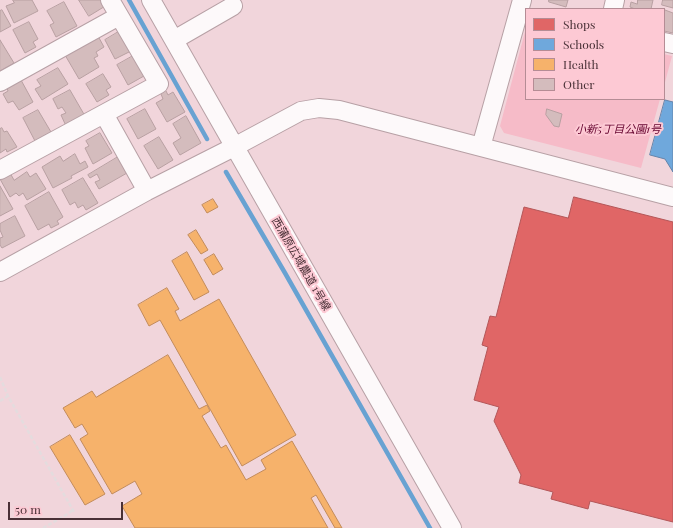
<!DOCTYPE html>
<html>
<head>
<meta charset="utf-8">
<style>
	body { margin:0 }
	#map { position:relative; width:673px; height:528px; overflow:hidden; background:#f1d5db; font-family:"Playfair Display",serif }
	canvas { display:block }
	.legend { position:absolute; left:525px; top:8px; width:140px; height:92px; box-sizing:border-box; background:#fdc9d4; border:1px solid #b58c95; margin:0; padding:5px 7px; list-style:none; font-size:12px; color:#493036 }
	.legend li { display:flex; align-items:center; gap:8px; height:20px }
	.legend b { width:20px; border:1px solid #b58c95 }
	.scale { position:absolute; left:8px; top:502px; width:115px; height:18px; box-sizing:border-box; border:2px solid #493036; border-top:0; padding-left:5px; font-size:12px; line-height:14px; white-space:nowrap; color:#493036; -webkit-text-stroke:3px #fdc9d4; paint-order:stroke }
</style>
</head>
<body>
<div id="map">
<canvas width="673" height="528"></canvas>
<ul class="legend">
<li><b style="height:11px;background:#e06666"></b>Shops</li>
<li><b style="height:11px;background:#6fa8dc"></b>Schools</li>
<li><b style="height:11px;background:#f6b26b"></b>Health</li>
<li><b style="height:11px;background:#d4bcbd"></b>Other</li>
</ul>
<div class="scale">50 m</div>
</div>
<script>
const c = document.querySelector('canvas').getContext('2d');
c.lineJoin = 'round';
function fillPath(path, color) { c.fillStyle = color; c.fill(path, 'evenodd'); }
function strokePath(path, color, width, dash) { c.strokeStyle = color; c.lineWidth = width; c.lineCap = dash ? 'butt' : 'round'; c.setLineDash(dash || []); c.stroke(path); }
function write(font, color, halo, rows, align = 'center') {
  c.font = font + ' "Playfair Display","Noto Sans JP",serif'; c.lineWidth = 4; c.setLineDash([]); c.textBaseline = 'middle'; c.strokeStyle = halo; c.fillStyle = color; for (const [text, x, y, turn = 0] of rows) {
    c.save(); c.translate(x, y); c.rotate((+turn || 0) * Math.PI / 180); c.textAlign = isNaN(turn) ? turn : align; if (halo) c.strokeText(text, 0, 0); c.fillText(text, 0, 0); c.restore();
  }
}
const green = new Path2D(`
	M526 28V99H660L641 168 504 133 500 126Z
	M664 54 672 56 664 86Z`);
const shops = new Path2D(`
	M574 197 673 222V522L590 501 588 509 551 499 553 492 519 483 521 475 494 421 499 407 474 400 488 347 482 345 490 316 496 317 524 207 568 218Z`);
const schools = new Path2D(`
	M665 100 673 102V172L665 159 650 155Z`);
const health = new Path2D(`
	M213 199 218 207 207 213 202 205Z
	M196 230 208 250 201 254 188 235Z
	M187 252 209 292 194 300 172 261Z
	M214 254 223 269 213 275 204 260Z
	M167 288 179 309 175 311 180 321 219 299 296 435 242 466 160 320 149 326 138 305Z
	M168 355 199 409 207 405 210 411 202 416 221 448 226 445 246 480 266 469 261 460 292 441 342 528H335L316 495 311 498 328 528H135L122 506 142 494 135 481 112 494 80 439 88 434 82 424 75 428 63 408 92 391 96 397Z
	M70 435 105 494 85 505 50 447Z`);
const stream = new Path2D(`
	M129 0 207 139
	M226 172 285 273 430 528`);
const building = new Path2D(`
	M13 0H32L38 11 14 23 6 6 14 3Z
	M79 0H103L107 5 89 16Z
	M549 0H568L566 7 549 2Z
	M638 0H653L651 9H635L630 7 631 2 637 4Z
	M663 0H673V8L662 5Z
	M64 2 77 26 56 37 50 25 54 23 47 11Z
	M2 10 11 26 0 32V11Z
	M665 10 673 13V33L664 31Z
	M29 22 38 39 33 42 36 47 25 53 13 30Z
	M120 31 131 51 115 59 105 40Z
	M98 36 104 47 96 52 98 56 94 58 99 67 79 79 65 55Z
	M0 40 14 63 0 71Z
	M133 56 144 76 128 85 117 65Z
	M58 68 68 84 42 100 35 89 41 86 37 80Z
	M103 74 111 87 106 90 109 95 97 102 86 84Z
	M21 80 33 102 19 110 13 101 8 103 3 94 8 91 7 88Z
	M70 90 85 116 66 126 61 115 66 113 62 107 58 109 53 99Z
	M166 91 168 95 173 92 185 112 167 122 156 103 163 99 161 94Z
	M145 109 156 129 138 139 127 119Z
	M547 109 562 114 559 127 554 126 546 115Z
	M38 110 51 132 35 141 23 118Z
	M186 116 201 143 180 155 173 143 181 138 173 124Z
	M2 128 4 132 7 131 17 147 7 152 6 149 0 153V129Z
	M100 133 112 153 93 164 85 148 89 146 86 141Z
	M159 137 173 160 158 169 144 146Z
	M75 154 80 164 85 161 88 167 71 176 72 178 53 188 42 167 60 156 63 161Z
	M118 157 127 173 99 189 95 182 100 180 97 174 90 178 88 175Z
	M27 172 30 177 36 173 46 189 27 200 23 193 19 196 16 193 10 197 0 179 10 173 14 180Z
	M83 178 98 203 86 210 83 205 78 208 75 202 70 205 62 190Z
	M0 186 13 209 0 216Z
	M49 192 63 217 57 221 59 224 51 228 49 224 38 230 25 206Z
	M15 216 25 236 2 248 0 245V238L3 237 0 230V224Z`);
const path = new Path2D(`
	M0 377 8 396 74 512
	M0 401 8 396
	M43 528 66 515 73 510`);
const minor = new Path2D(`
	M151 0 452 528
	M613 9 615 0
	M174 40 233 6
	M664 42 673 44
	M0 82 119 16
	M104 114 147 191
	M481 147 522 0
	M0 170 159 84 110 0
	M0 272 147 191 234 147 301 111 319 108 339 110 673 197`);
const parkNames = [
	["小新5丁目公園1号",618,130]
];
const streetNames = [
	["西蒲原広域農道 1号線",301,264,60]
];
fillPath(green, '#f6bbc8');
fillPath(shops, '#e06666');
strokePath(shops, '#b35658', 1);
fillPath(schools, '#6fa8dc');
strokePath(schools, '#6484aa', 1);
fillPath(health, '#f6b26b');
strokePath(health, '#c28b5b', 1);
strokePath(stream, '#68a2d2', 4.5);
fillPath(building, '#d4bcbd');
strokePath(building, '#b8a0a2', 1);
strokePath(minor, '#b7a0a5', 20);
strokePath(path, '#e4dcde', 2.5, [4, 2]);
strokePath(minor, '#fdf9fa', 18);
write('italic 11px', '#64022d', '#fdc9d4', parkNames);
write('11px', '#493036', '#fdc9d4', streetNames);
</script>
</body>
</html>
